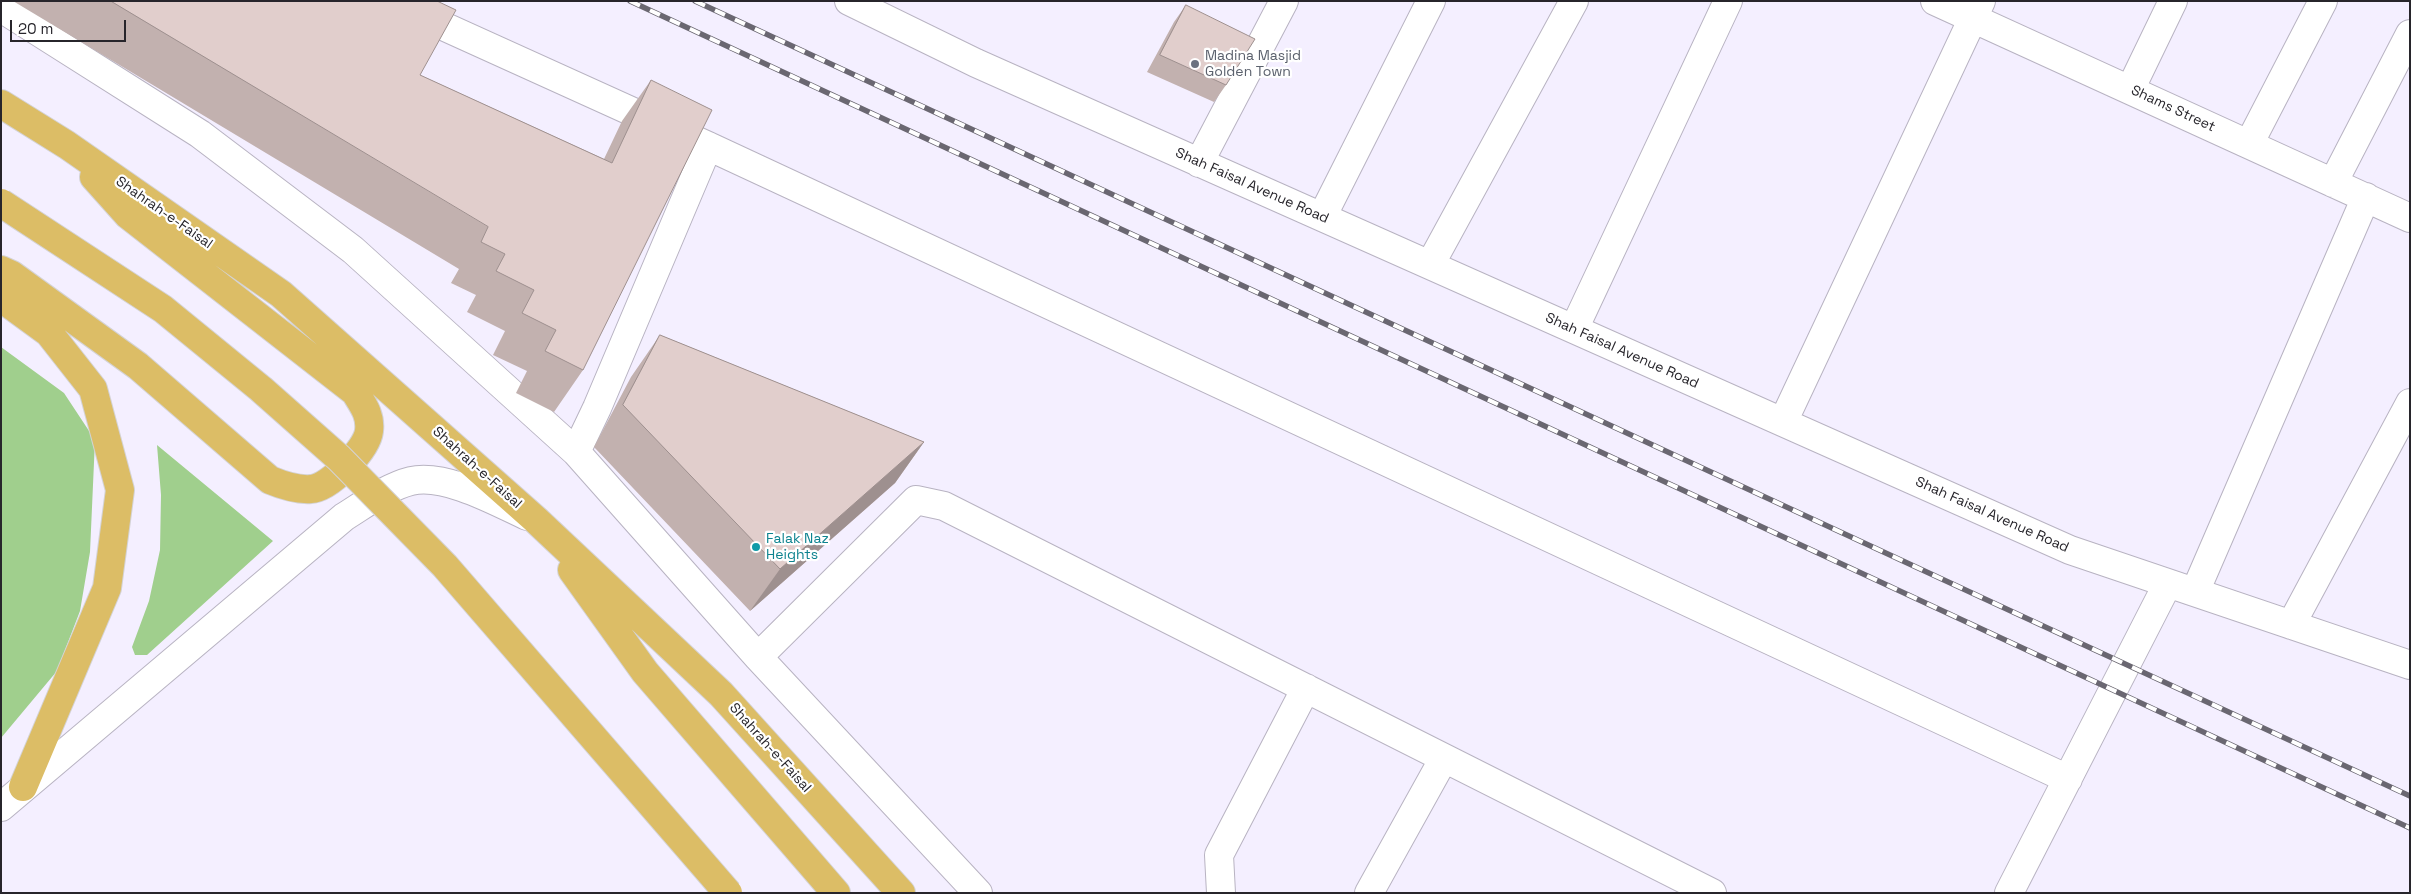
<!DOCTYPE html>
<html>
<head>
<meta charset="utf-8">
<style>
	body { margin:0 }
	#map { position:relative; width:2411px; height:894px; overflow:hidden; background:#f4efff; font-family:"Space Grotesk",sans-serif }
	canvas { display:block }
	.frame { position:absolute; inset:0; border:2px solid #27252b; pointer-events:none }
	.scale { position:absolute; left:10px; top:20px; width:116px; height:22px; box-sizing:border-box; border:2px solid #27252b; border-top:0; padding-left:6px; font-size:15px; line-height:18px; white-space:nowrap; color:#27252b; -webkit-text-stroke:4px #fff; paint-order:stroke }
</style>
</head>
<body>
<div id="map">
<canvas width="2411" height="894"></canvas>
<div class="frame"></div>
<div class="scale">20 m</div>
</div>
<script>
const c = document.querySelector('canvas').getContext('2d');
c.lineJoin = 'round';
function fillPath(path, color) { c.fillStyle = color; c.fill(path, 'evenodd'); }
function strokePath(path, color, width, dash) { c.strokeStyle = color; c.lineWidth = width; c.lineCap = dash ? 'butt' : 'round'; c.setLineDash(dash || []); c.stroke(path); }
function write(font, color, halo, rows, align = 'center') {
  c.font = font + ' "Space Grotesk",sans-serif'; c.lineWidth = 4.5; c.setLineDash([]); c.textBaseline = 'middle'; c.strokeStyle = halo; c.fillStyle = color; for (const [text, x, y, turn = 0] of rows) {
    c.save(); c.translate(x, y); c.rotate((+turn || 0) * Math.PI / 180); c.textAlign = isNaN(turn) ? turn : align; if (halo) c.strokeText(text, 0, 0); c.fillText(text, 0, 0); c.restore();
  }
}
const green = new Path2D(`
	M1 347 64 393 95 440 90 552 80 611 57 671 1 738Z
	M157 445 273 541 147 655H135L132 647 149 601 160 550 161 495Z`);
const street = new Path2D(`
	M388 1 708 146 2068 779
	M849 1 976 63 2070 550 2410 665
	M1935 1 2410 218
	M1 8 200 134 353 250 576 452 758 657 978 893
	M2130 90 2173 1
	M2249 144 2323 1
	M1199 163 1284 1
	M2333 183 2410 34
	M1322 217 1431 1
	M1430 265 1574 1
	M1574 329 1728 1
	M1783 422 1981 1
	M576 452 597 408 708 146
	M2195 592 2366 197
	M2291 625 2410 403
	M758 657 916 500 944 506 1712 893
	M1221 893 1219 855 1306 688
	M1369 893 1444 758
	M2009 893 2168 583`);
const secondary = new Path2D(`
	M1 807 344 517C365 504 387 487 411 481 445 473 497 502 527 516`);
const highway = new Path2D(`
	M1 104 67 145 281 294 536 520 721 694 901 893
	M1 270 12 275 138 366 270 480C282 485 298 490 311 489 330 488 367 449 369 431 371 415 363 405 355 392L128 215 94 177
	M1 298 49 333 93 389 120 490 107 588 23 787
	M572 570 645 672 836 893`);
const rail = new Path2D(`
	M630 1 2410 828
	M695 1 2410 796`);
const highwayBridge = new Path2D(`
	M1 203 163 309 261 389 339 458 445 566 728 893`);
const wall = new Path2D(`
	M13 1H437L420 75 604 159 622 121 651 80 583 370 554 412 516 393 527 371 493 355 505 331 467 312 476 295 451 283 459 269Z
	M1186 5 1226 85 1214 102 1147 72 1174 22Z
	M660 335 924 442 895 483 750 611 594 447 631 377Z`);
const shadedWall = new Path2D(`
	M924 442 895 483 750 611 780 569Z`);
const building = new Path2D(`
	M111 1H437L456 10 420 75 612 163 651 80 712 110 583 370 545 351 556 330 522 313 534 290 496 271 505 254 481 242 488 227Z
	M1186 5 1255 39 1226 85 1160 55Z
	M660 335 924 442 780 569 623 405Z`);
const markers = [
	[1195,64,5,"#6b7280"],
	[756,547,5,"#0f9aa8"]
];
const worshipNames = [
	["Madina Masjid",1205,56],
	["Golden Town",1205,72]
];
const streetNames = [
	["Shams Street",2173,109,25],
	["Shah Faisal Avenue Road",1252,186,24],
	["Shahrah-e-Faisal",164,213,35],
	["Shah Faisal Avenue Road",1622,351,24],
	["Shahrah-e-Faisal",477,468,42],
	["Shah Faisal Avenue Road",1992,515,24],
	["Shahrah-e-Faisal",770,748,48]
];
const cultureNames = [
	["Falak Naz",766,539],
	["Heights",766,555]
];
fillPath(green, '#a0cf8d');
strokePath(street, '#b8b3c2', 30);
strokePath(secondary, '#b8b3c2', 30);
strokePath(highway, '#d4d3d5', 30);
strokePath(street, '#fff', 28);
strokePath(secondary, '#fff', 28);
strokePath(highway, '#dcbd66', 28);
strokePath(rail, '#6a6771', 5.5);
strokePath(rail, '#fff', 4, [11]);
strokePath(highwayBridge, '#d4d3d5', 30, []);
strokePath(highwayBridge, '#dcbd66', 28);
fillPath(wall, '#c2b1af');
fillPath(shadedWall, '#9e908f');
fillPath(building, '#e1cecc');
strokePath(building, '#9e908f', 1);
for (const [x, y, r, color] of markers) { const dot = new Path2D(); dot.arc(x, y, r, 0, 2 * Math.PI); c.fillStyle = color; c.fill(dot); strokePath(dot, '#fff', 2); }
write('14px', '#5b616d', '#fff', worshipNames, 'left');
write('14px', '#27252b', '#fff', streetNames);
write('14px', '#0d838f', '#fff', cultureNames, 'left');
</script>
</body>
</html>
